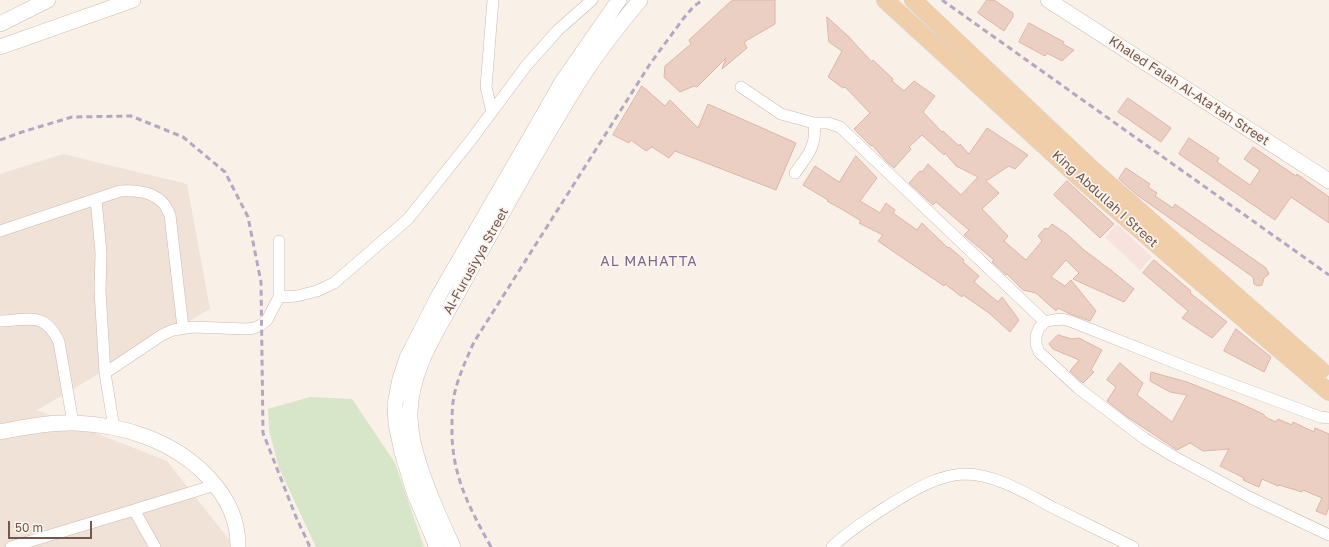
<!DOCTYPE html>
<html>
<head>
<meta charset="utf-8">
<style>
	body { margin:0 }
	#map { position:relative; width:1329px; height:547px; overflow:hidden; background:#f9f1e8; font-family:"Golos Text",sans-serif }
	canvas { display:block }
	.scale { position:absolute; left:8px; top:521px; width:84px; height:18px; box-sizing:border-box; border:2px solid #70574f; border-top:0; padding-left:5px; font-size:12px; line-height:14px; white-space:nowrap; color:#70574f; -webkit-text-stroke:3px #fdf5ee; paint-order:stroke }
</style>
</head>
<body>
<div id="map">
<canvas width="1329" height="547"></canvas>
<div class="scale">50 m</div>
</div>
<script>
const c = document.querySelector('canvas').getContext('2d');
c.lineJoin = 'round';
function fillPath(path, color) { c.fillStyle = color; c.fill(path, 'evenodd'); }
function strokePath(path, color, width, dash) { c.strokeStyle = color; c.lineWidth = width; c.lineCap = dash ? 'butt' : 'round'; c.setLineDash(dash || []); c.stroke(path); }
function write(font, color, halo, rows, align = 'center') {
  c.font = font + ' "Golos Text",sans-serif'; c.lineWidth = 3.5; c.setLineDash([]); c.textBaseline = 'middle'; c.strokeStyle = halo; c.fillStyle = color; for (const [text, x, y, turn = 0] of rows) {
    c.save(); c.translate(x, y); c.rotate((+turn || 0) * Math.PI / 180); c.textAlign = isNaN(turn) ? turn : align; if (halo) c.strokeText(text, 0, 0); c.fillText(text, 0, 0); c.restore();
  }
}
const residential = new Path2D(`
	M63 154 187 184 210 309 37 410 167 461 235 547H0V174Z`);
const commercial = new Path2D(`
	M1117 224 1152 257 1140 270 1105 237Z`);
const green = new Path2D(`
	M310 397 352 399 395 463 424 547H316L279 468 269 430 268 409Z`);
const building = new Path2D(`
	M734 0H775V24L744 42 747 48 722 69 726 58 697 87 694 86 680 92 664 77 665 66 691 44 689 40 730 2Z
	M987 0H994L1013 13V17L1004 31 978 13Z
	M827 17 848 36 872 62 873 60 893 79 892 81 904 91 914 81 935 96 923 112 942 132 943 131 959 146 960 144 969 154 987 128 1028 155 1015 169 1009 166 986 181 999 193 982 209 1008 236 1004 241 1026 260 1042 241 1038 236 1045 228 1048 229 1052 224 1068 235 1084 250 1112 271 1134 289 1124 302 1073 279 1079 273 1066 260 1051 277 1065 286 1071 280 1096 311 1090 321 1070 314 1058 308 1056 311 1036 293 1023 290 1007 274 1006 275 992 262 994 260 964 235 969 230 936 202 933 205 909 183 920 171 922 172 928 164 961 195 978 177 956 166 945 153 944 155 922 135 909 147 911 149 894 168 887 162 872 145 871 146 854 129 870 113 845 87 843 88 828 77 842 51 829 42Z
	M1029 23 1064 42 1063 44 1074 50 1062 61 1047 53 1045 56 1019 42Z
	M642 86 665 106 670 100 698 128 708 104 796 143 776 190 675 151 669 158 652 147 646 151 631 140 629 143 613 135Z
	M1128 98 1171 128 1161 142 1118 112Z
	M1189 138 1219 158 1217 162 1250 185 1260 170 1244 159 1253 147 1296 176 1297 174 1329 197V223L1291 197 1275 220 1179 154Z
	M856 156 877 178 860 201 880 213 886 203 895 210 893 213 917 230 922 223 948 248 949 247 964 260 963 262 979 276 974 282 998 302 1002 297 1019 320 1010 332 989 313 963 295 962 297 945 284 944 286 878 241 883 235 859 223 861 221 845 211 827 201 828 200 803 185 815 166 839 182Z
	M1126 168 1150 184 1148 187 1157 193 1155 196 1173 208 1175 204 1266 268 1269 274 1264 278 1262 285 1258 286 1254 284 1253 277 1137 195 1119 179Z
	M1067 181 1114 224 1100 238 1054 195Z
	M1154 260 1191 291 1190 293 1227 322 1212 338 1182 318 1188 311 1143 273Z
	M1236 329 1271 357 1264 372 1224 351Z
	M1058 335 1072 339 1079 338 1102 350 1091 370 1094 372 1083 383 1070 371 1079 360 1053 349 1049 344Z
	M1120 363 1143 383 1137 395 1172 422 1187 395 1170 392 1150 381 1151 372 1187 382 1237 402 1263 414 1267 418 1276 422 1278 419 1292 425 1293 422 1314 432 1315 428 1329 434V507L1326 515 1316 511 1322 498 1303 490 1302 492 1279 485 1278 486 1262 479 1259 487 1243 480 1244 478 1220 466 1229 449 1203 451 1190 443 1177 450 1126 416 1107 401 1116 387 1107 380Z`);
const street = new Path2D(`
	M741 87 781 114 814 123H828L840 127 1045 322
	M492 112 486 87 493 0
	M795 173C808 155 817 146 814 123
	M96 199 101 253 100 291 105 373 114 428
	M0 231 120 191C135 190 153 191 164 204 166 207 168 211 170 215L183 328
	M279 297 297 296 317 291 334 283 408 219 471 140 526 66 558 30 592 0
	M0 321C28 320 45 311 59 342L73 423
	M105 373 162 335 173 330 193 327 247 329 254 328 261 325 267 320 279 297V241
	M1329 418 1320 417 1191 369 1070 321 1062 319 1053 320 1045 322 1039 328 1036 336V344L1039 352 1078 388 1145 439 1173 456 1251 498 1329 535
	M134 510 155 547
	M11 547 134 510 215 485
	M832 547C848 531 867 520 886 507 909 493 936 475 964 474 996 474 1027 494 1054 508 1080 521 1107 534 1133 547`);
const secondary = new Path2D(`
	M1048 0 1329 181
	M0 24 48 0
	M0 47 133 0
	M0 432C24 427 50 422 75 423 98 424 123 428 144 436 191 453 239 494 238 547
	M437 547 414 492 402 452 396 424 395 404 400 379 407 358 439 295 534 131 562 82 619 0
	M453 547C436 509 409 453 410 412 411 376 429 344 446 314 456 297 465 279 475 262 507 204 539 146 574 90 593 58 616 29 640 0`);
const primary = new Path2D(`
	M885 0 1083 181 1192 275 1329 392
	M913 0 1093 170 1321 370`);
const rail = new Path2D(`
	M942 0 1329 275
	M0 140 22 132 72 117 131 116 183 137 225 172 248 217 261 282 263 433 296 517 310 547
	M491 547C469 507 451 474 452 427 452 417 452 406 454 396 458 377 466 360 474 342L650 64 683 19 694 6 703 0`);
const streetNames = [
	["Khaled Falah Al-Ata’tah Street",1189,91,33],
	["King Abdullah I Street",1105,199,42],
	["Al-Furusiyya Street",476,261,-61]
];
const neighbourhoodNames = [
	["AL MAHATTA",649,262]
];
fillPath(residential, '#f0e2d7');
fillPath(commercial, '#f8e2dd');
fillPath(green, '#d7e5c8');
fillPath(building, '#ebcfc3');
strokePath(building, '#dcb4a6', 1);
strokePath(street, '#cab8af', 12);
strokePath(secondary, '#cebab0', 16);
strokePath(primary, '#d7d0ce', 18);
strokePath(street, '#fff', 11);
strokePath(secondary, '#fff', 15);
strokePath(primary, '#efcea9', 17);
strokePath(rail, '#b3a8c2', 3, [6, 4]);
write('13px', '#70574f', '#fdf5ee', streetNames);
c.letterSpacing = '1px';
write('14px', '#7b678c', '#fdf5ee', neighbourhoodNames);
c.letterSpacing = '0px';
</script>
</body>
</html>
